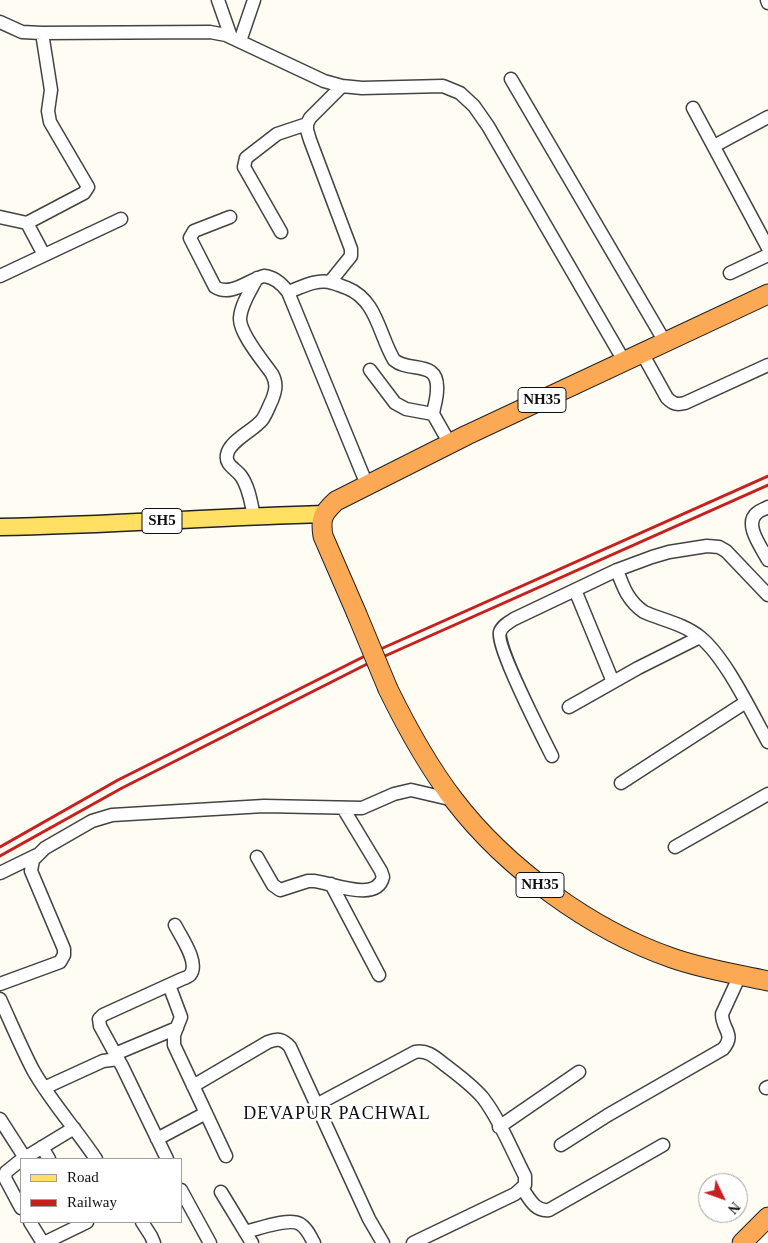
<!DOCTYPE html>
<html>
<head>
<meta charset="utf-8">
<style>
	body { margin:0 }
	#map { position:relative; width:768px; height:1243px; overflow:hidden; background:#fffdf3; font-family:"Times New Roman",serif }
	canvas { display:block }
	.legend { position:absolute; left:20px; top:1158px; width:162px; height:65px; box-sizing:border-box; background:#fff; border:1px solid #9f9f9f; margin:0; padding:6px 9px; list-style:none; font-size:15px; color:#101010 }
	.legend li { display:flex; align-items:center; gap:10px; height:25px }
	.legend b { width:25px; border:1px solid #9f9f9f }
	.north { position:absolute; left:698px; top:1173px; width:50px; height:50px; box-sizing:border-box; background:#fff; border:1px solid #9f9f9f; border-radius:50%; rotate:132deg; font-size:14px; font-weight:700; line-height:20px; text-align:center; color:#101010 }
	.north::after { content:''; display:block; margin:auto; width:18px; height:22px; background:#c81f1f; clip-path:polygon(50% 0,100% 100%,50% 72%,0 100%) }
</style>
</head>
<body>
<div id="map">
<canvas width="768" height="1243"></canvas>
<ul class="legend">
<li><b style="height:6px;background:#ffe063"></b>Road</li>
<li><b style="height:6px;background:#c81f1f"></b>Railway</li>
</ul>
<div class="north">N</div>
</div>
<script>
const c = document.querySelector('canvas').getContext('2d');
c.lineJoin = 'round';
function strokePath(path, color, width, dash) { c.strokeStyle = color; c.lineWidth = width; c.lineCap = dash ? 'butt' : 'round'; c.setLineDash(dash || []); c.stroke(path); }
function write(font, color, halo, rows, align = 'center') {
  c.font = font + ' "Times New Roman",serif'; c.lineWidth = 5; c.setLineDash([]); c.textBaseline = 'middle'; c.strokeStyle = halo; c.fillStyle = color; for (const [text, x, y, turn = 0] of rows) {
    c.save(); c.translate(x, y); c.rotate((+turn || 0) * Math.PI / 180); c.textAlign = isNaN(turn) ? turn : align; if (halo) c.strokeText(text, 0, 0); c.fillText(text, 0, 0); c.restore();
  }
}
const minor = new Path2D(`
	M218 0 231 37
	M767 0 768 3
	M0 22 22 32 42 33 210 32 226 35 324 81 342 86 362 88 443 86 460 93 474 106 488 126 624 361
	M240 41 254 0
	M511 79 665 342
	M693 108 768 248
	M714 146 768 117
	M0 217 27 223 44 255
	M230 217 194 231 190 238 192 242 215 287C231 297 248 280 264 276 275 277 282 284 288 292L367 485
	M27 223 84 193 88 187 50 122 48 111 51 90 42 33
	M281 232 244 167 246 158 277 134 307 124
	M730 273 768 255
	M0 276 121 219
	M330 282 351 256V249L310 140 307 130V124L310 118 342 86
	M288 292C300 288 316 279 329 282 335 283 341 286 347 288 377 300 379 335 394 360 409 373 439 359 437 390 437 399 434 406 433 414L450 444
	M642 353 667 398C673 404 677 405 685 403L768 365
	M370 370 395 403 406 409 433 414
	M768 507C765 509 760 510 757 513 743 524 762 548 768 560
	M254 516C251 503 249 487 241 476 236 469 225 465 227 455 229 441 253 431 262 420 266 415 269 406 272 400 276 390 277 383 272 374 263 361 239 333 240 318 241 304 251 290 257 278
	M617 570C623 587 628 601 644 612 662 620 684 624 700 637 726 658 751 712 768 742
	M575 590 613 682
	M569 707 638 668 700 637
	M552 756C543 738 495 644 500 632 502 626 509 622 514 619L617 570 652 557 669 552 707 546 719 547 726 551 768 595
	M621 783 746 702
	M675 847 768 794
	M257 857 273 885 280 890 308 881H314C332 883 377 903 383 877L381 871 343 808
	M0 873 37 855
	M331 884 379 975
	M0 984 60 962 64 955V949L31 871 33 860 45 848 92 821 112 815 264 806 362 808 394 794 411 790 454 800
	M169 985 181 1017 174 1035V1045L226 1156
	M0 999C11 1023 21 1047 33 1070 51 1102 76 1129 96 1159
	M115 1054 177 1028
	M118 1059 100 1026 99 1019 103 1015 182 979C185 978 188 977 190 975 200 963 181 937 175 925
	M193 1086 268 1042C278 1038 283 1039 290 1047L369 1219 383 1243
	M44 1088 103 1061 118 1059 122 1066 167 1159
	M766 1088 768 1087
	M316 1105 415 1052C427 1049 436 1058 445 1065 458 1075 472 1085 483 1098 500 1120 512 1151 525 1176V1185L515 1194 413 1243
	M0 1119 25 1158
	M499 1127 579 1072
	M157 1139 206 1113
	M561 1145 608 1115 723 1049C736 1034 722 1030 722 1014L740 975
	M42 1147 49 1159
	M23 1159 74 1128
	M21 1160 6 1172 5 1178 21 1208
	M522 1188C529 1198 535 1212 549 1210L663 1145
	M181 1190 210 1243
	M221 1192 252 1243
	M30 1222 43 1243
	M142 1222 151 1236 154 1243
	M245 1232C258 1229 289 1217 300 1224 307 1228 310 1236 314 1243
	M44 1243 87 1222`);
const major = new Path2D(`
	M0 527C108 525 215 517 323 514`);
const highway = new Path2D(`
	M356 612 323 536C320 518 323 513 336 501L467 435 768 294
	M388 689C407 728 428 766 454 800 506 868 591 930 672 958 703 969 736 974 768 981
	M742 1243 768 1217`);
const rail = new Path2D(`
	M0 847 118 780 365 656 768 476
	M0 856 122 788 367 664 768 485`);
const highwayBridge = new Path2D(`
	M356 612 388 689`);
const shields = [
	[542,400,48],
	[162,521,40],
	[540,885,48]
];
const shieldNames = [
	["NH35",542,400],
	["SH5",162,521],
	["NH35",540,885]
];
const neighbourhoodNames = [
	["DEVAPUR PACHWAL",337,1114]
];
strokePath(minor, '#434343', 15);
strokePath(major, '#212121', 19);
strokePath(highway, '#212121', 21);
strokePath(minor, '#fff', 12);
strokePath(major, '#ffe063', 16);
strokePath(highway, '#fba954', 19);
strokePath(rail, '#c81f1f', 3);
strokePath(highwayBridge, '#212121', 21, []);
strokePath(highwayBridge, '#fba954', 19);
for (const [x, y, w] of shields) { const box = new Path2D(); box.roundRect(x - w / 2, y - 12.5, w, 25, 4); c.fillStyle = '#fff'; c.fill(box); strokePath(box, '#101010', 1); }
write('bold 15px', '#101010', null, shieldNames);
c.letterSpacing = '1px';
write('18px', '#101010', '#fff', neighbourhoodNames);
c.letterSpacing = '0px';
</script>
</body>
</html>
